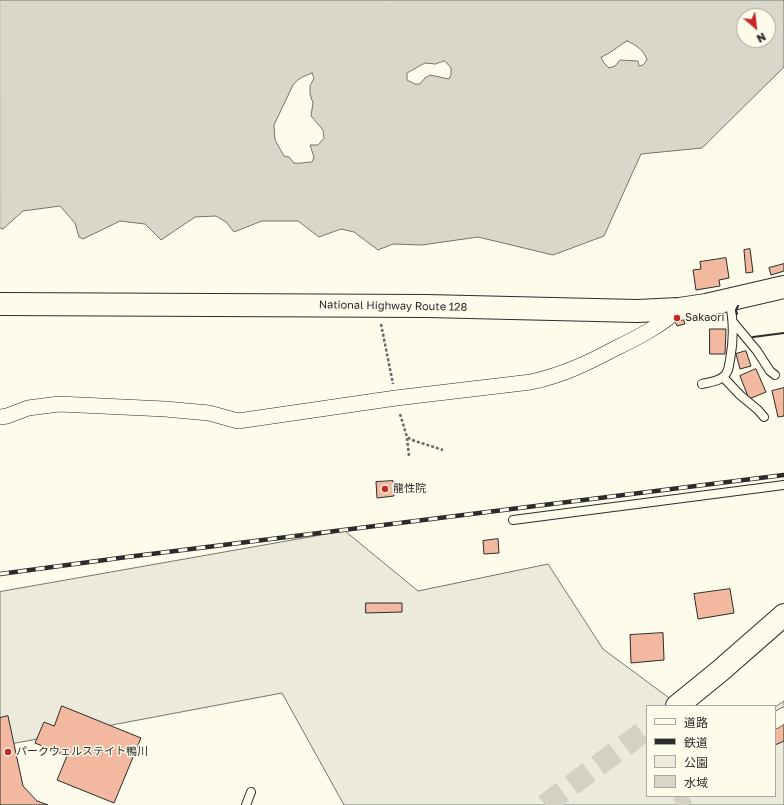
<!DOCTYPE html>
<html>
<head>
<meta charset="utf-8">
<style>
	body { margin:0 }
	#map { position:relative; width:784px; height:805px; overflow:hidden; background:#fdfbea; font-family:"Golos Text","Noto Sans JP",sans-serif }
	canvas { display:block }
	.legend { position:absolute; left:646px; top:705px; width:130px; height:92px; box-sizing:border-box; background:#fdfbea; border:1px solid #a9a89e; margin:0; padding:5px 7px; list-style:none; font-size:12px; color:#2b2b2b }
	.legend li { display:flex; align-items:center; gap:8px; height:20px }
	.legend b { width:20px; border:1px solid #a9a89e }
	.north { position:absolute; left:736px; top:8px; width:40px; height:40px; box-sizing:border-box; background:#fdfbea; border:1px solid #a9a89e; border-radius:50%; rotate:152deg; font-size:11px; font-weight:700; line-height:16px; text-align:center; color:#2b2b2b }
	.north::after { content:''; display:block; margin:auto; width:14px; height:18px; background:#c62828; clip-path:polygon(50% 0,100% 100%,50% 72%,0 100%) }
</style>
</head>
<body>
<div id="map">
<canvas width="784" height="805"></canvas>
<ul class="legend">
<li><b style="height:5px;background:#fdfbea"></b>道路</li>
<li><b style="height:5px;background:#2b2b2b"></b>鉄道</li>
<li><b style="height:11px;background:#ecebdb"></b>公園</li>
<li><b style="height:11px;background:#d8d7c9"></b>水域</li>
</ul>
<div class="north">N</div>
</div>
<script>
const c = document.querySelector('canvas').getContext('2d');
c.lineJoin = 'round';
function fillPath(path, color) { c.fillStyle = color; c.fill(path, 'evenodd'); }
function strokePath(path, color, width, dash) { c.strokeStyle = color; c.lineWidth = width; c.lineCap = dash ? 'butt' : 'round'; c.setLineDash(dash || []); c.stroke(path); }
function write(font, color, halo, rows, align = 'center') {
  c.font = font + ' "Golos Text","Noto Sans JP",sans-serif'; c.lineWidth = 3; c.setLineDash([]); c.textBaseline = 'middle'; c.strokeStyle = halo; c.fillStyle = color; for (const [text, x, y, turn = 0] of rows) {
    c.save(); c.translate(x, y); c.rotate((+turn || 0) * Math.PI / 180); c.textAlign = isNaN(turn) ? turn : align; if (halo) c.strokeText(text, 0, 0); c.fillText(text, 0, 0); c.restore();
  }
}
const green = new Path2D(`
	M345 531 418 591 548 564 603 649 680 706H647V796H775V707L784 701V805H344L282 693 0 746V592Z`);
const water = new Path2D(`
	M0 0H784V67L702 148 641 154 604 236 553 255 478 237 422 245 393 244 378 250 354 232 341 229 319 237 298 221H262L234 232 226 222 216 216 195 217 161 240 145 224 120 221 83 239 79 237 75 223 60 206 23 211 3 229 0 228ZM744 16H768V40H744ZM627 41C636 45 644 50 647 60L643 65 639 66 638 61 620 60 615 66 609 68 604 63 601 57C610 54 618 46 627 41ZM445 61 451 68V75L449 79 430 75 425 78 420 84H415L407 80V73L425 63 435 64ZM312 73 314 78 310 86V94L313 103 311 116 323 130 324 138 318 145H310L314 157 312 162C305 162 300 164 294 163L289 157 284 156 275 140 274 125 293 85C298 78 305 76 312 73Z`);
const building = new Path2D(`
	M750 249 753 272 746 273 744 250Z
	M726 258 729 278 719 280 720 286 696 290 693 270 701 269 700 262Z
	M784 264V271L771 275 769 268Z
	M683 318 685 324 677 326 675 321Z
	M710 329H726L725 354H710Z
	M746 351 751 366 740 369 736 354Z
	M756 369 766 392 749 399 740 376Z
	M784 388V416L778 417 772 391Z
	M393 481 394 496 377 498 376 482Z
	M498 539 499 553 484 554 483 541Z
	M730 589 734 613 698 619 694 594Z
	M366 603H402V612L366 613Z
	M663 633 664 660 631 663 630 635Z
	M62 706 141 738 114 803 57 780 67 756 35 743 44 722 54 726Z
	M8 716 23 786 37 801 48 805H0V718Z
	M784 724V741L775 745V729Z`);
const minorTunnel = new Path2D(`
	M678 805 687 796`);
const trunkTunnel = new Path2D(`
	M545 805 647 729`);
const path = new Path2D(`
	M381 324 393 384
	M400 414 407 437 412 440 443 450
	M407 438 409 456`);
const service = new Path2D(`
	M733 322 757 351 770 371 775 375
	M723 377 740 395 758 410 764 417
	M702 384C710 382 723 381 727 372 729 369 729 364 730 360 734 339 734 320 729 300
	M513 520 784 485
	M246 805 251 792`);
const minor = new Path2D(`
	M0 417 7 416 28 408 59 404 165 409 209 413 238 421 396 398 531 382C563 375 588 363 616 348 639 337 660 326 679 309
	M775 721 784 715`);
const trunk = new Path2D(`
	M0 304 427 306 637 311 679 309 706 305 784 287
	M677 706 720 671 784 615`);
const rail = new Path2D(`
	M0 574 127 557 784 475`);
const wall = new Path2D(`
	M737 314 736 310 738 306
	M753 337 784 333`);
const markers = [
	[677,318,4,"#c62828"],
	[385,489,4,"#c62828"],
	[8,752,4,"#c62828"]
];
const streetNames = [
	["National Highway Route 128",393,306,1]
];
const poiNames = [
	["Sakaori",685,318],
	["龍性院",393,489],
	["パークウェルステイト鴨川",16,752]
];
fillPath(green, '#ecebdb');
strokePath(green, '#74746e', 1);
fillPath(water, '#d8d7c9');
strokePath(water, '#74746e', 1);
fillPath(building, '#f2b8a0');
strokePath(building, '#2b2b2b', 1);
strokePath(minorTunnel, '#d3d1c4', 15, [15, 8]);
strokePath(trunkTunnel, '#d3d1c4', 22, [22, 11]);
strokePath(service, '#2b2b2b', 10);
strokePath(minor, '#2b2b2b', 16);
strokePath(trunk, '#2b2b2b', 24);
strokePath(path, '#6a6964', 2.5, [3, 2]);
strokePath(service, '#fdfbea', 8);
strokePath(minor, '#fdfbea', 15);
strokePath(trunk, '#fdfbea', 22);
strokePath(rail, '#2b2b2b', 4.5);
strokePath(rail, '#fdfbea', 3, [9]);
strokePath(wall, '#2b2b2b', 2);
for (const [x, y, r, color] of markers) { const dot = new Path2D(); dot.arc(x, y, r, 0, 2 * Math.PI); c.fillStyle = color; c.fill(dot); strokePath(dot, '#fdfbea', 1.5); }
write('11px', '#2b2b2b', '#fdfbea', streetNames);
write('11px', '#2b2b2b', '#fdfbea', poiNames, 'left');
</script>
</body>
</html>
